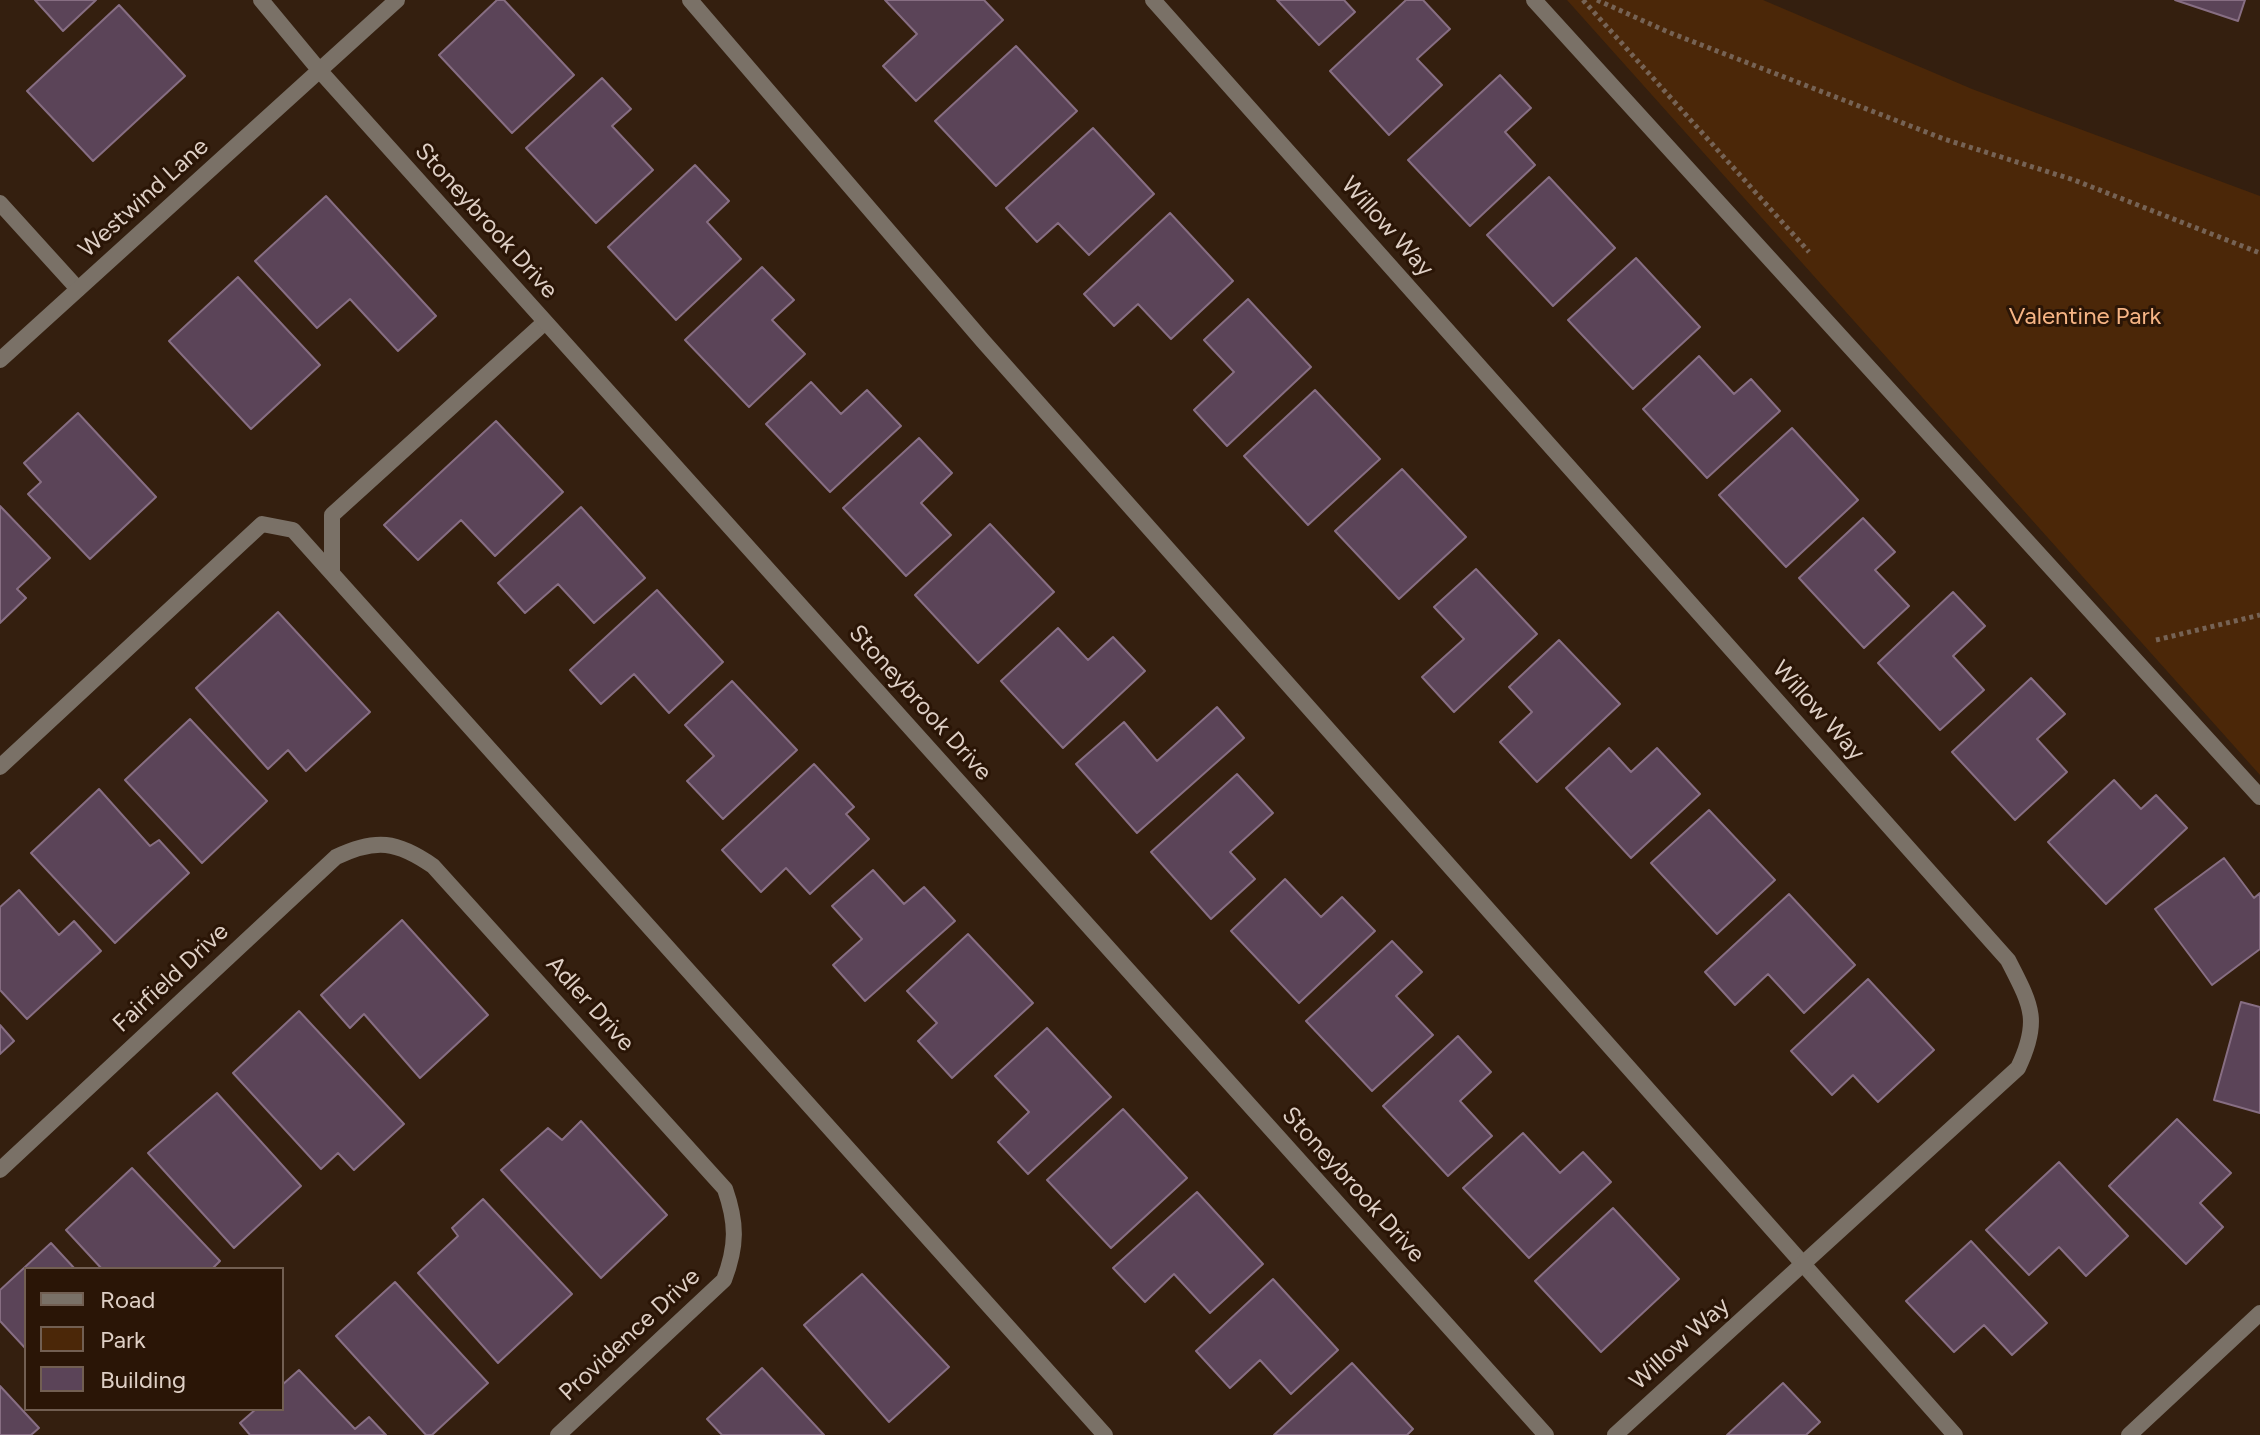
<!DOCTYPE html>
<html>
<head>
<meta charset="utf-8">
<style>
	body { margin:0 }
	#map { position:relative; width:2260px; height:1435px; overflow:hidden; background:#341f0f; font-family:Figtree,sans-serif }
	canvas { display:block }
	.legend { position:absolute; left:24px; top:1267px; width:260px; height:144px; box-sizing:border-box; background:#2a1506; border:2px solid #725f52; margin:0; padding:10px 14px; list-style:none; font-size:24px; color:#decfc5 }
	.legend li { display:flex; align-items:center; gap:16px; height:40px }
	.legend b { width:40px; border:2px solid #725f52 }
</style>
</head>
<body>
<div id="map">
<canvas width="2260" height="1435"></canvas>
<ul class="legend">
<li><b style="height:10px;background:#7a7167"></b>Road</li>
<li><b style="height:22px;background:#4b2708"></b>Park</li>
<li><b style="height:22px;background:#5b4458"></b>Building</li>
</ul>
</div>
<script>
const c = document.querySelector('canvas').getContext('2d');
c.lineJoin = 'round';
function fillPath(path, color) { c.fillStyle = color; c.fill(path, 'evenodd'); }
function strokePath(path, color, width, dash) { c.strokeStyle = color; c.lineWidth = width; c.lineCap = dash ? 'butt' : 'round'; c.setLineDash(dash || []); c.stroke(path); }
function write(font, color, halo, rows, align = 'center') {
  c.font = font + ' Figtree,sans-serif'; c.lineWidth = 6; c.setLineDash([]); c.textBaseline = 'middle'; c.strokeStyle = halo; c.fillStyle = color; for (const [text, x, y, turn = 0] of rows) {
    c.save(); c.translate(x, y); c.rotate((+turn || 0) * Math.PI / 180); c.textAlign = isNaN(turn) ? turn : align; if (halo) c.strokeText(text, 0, 0); c.fillText(text, 0, 0); c.restore();
  }
}
const green = new Path2D(`
	M1567 0H1763L1972 89 2260 196V775Z`);
const building = new Path2D(`
	M35 0H96L63 31Z
	M497 0H504L574 75 512 133 439 55Z
	M885 0H984L1003 20 916 101 883 66 917 34Z
	M1277 0H1344L1355 12 1319 45Z
	M1406 0H1423L1450 29 1417 59 1442 85 1389 135 1330 71Z
	M2175 0H2245L2238 21Z
	M119 5 185 76 93 161 27 91Z
	M1016 46 1077 111 996 186 935 121Z
	M1500 75 1531 108 1505 132 1535 165 1470 226 1408 160Z
	M602 78 631 109 612 126 653 170 596 223 526 148Z
	M1093 128 1154 194 1089 255 1058 223 1037 242 1006 208Z
	M695 165 729 201 707 222 741 259 676 320 608 247Z
	M1549 177 1615 248 1553 306 1487 235Z
	M326 196 436 316 398 351 350 299 317 328 255 261Z
	M1170 213 1233 281 1171 339 1138 304 1114 326 1084 294Z
	M1636 258 1700 327 1633 389 1568 320Z
	M762 267 794 300 772 320 805 354 749 407 685 340Z
	M238 277 320 365 251 429 169 341Z
	M1248 299 1311 367 1227 446 1194 410 1234 372 1204 340Z
	M1699 356 1734 394 1751 379 1780 411 1707 478 1643 409Z
	M811 382 841 414 867 390 901 426 830 492 766 424Z
	M1315 390 1380 459 1308 525 1244 456Z
	M78 413 156 497 90 559 28 494 41 482 24 463Z
	M496 421 563 492 495 556 461 520 418 560 384 525Z
	M1792 428 1858 500 1786 567 1719 495Z
	M919 438 952 473 921 503 951 535 906 576 843 508Z
	M1402 469 1466 537 1399 599 1335 531Z
	M0 506 50 558 17 589 26 598 0 623Z
	M581 507 645 578 594 623 558 584 525 613 498 583Z
	M1863 518 1895 552 1875 570 1909 606 1864 648 1799 578Z
	M990 524 1054 592 978 663 915 595Z
	M1476 569 1537 634 1454 712 1422 677 1464 639 1434 607Z
	M657 590 723 662 669 713 634 674 601 704 570 670Z
	M1953 592 1985 626 1953 656 1984 690 1940 730 1878 663Z
	M278 612 370 712 306 771 288 750 268 769 196 688Z
	M1058 628 1088 660 1113 637 1145 671 1063 748 1001 681Z
	M1559 640 1620 704 1537 782 1500 742 1532 712 1509 687Z
	M2031 678 2065 714 2037 739 2067 772 2015 820 1952 752Z
	M732 681 797 750 723 819 687 781 714 756 685 725Z
	M1217 707 1244 738 1137 833 1076 764 1124 722 1157 761Z
	M190 719 267 801 202 863 125 780Z
	M1609 748 1631 772 1657 748 1700 794 1631 858 1566 788Z
	M814 764 854 807 846 814 869 839 810 894 786 868 761 892 722 850Z
	M1237 774 1273 813 1230 852 1255 879 1211 919 1151 852Z
	M2114 780 2141 809 2156 795 2187 828 2106 904 2048 842Z
	M99 789 150 846 159 840 189 873 115 943 31 853Z
	M1709 810 1775 880 1717 934 1651 863Z
	M2224 858 2254 898 2260 893V949L2212 985 2155 909Z
	M873 870 904 904 924 887 955 921 865 1001 833 965 862 939 832 906Z
	M1285 879 1321 917 1342 897 1375 931 1299 1003 1231 931Z
	M19 890 59 935 74 921 101 951 27 1019 0 990V907Z
	M1789 894 1855 965 1804 1013 1768 974 1735 1005 1705 972Z
	M402 920 488 1015 420 1078 364 1014 350 1028 321 995Z
	M968 934 1033 1003 952 1078 918 1041 937 1023 907 991Z
	M1392 941 1422 972 1396 996 1433 1035 1372 1091 1306 1021Z
	M1868 979 1934 1050 1878 1102 1853 1075 1832 1095 1791 1051Z
	M2241 1002 2260 1007V1113L2214 1100Z
	M299 1011 404 1124 354 1170 338 1153 321 1169 233 1073Z
	M0 1025 14 1041 0 1054Z
	M1047 1028 1111 1097 1028 1174 998 1142 1029 1112 995 1076Z
	M1458 1036 1491 1072 1460 1101 1492 1136 1448 1176 1383 1106Z
	M217 1093 301 1186 234 1248 148 1153Z
	M1123 1109 1187 1178 1111 1248 1047 1180Z
	M2177 1119 2231 1173 2200 1203 2223 1227 2186 1264 2109 1186Z
	M581 1121 667 1215 601 1278 501 1170 548 1128 562 1140Z
	M1523 1133 1560 1173 1583 1152 1611 1182 1529 1258 1463 1188Z
	M2059 1162 2128 1236 2086 1276 2059 1247 2029 1275 1986 1230Z
	M132 1168 220 1261 212 1269H102L66 1230Z
	M1197 1192 1263 1264 1210 1313 1174 1274 1145 1302 1113 1268Z
	M483 1199 572 1294 498 1363 418 1273 458 1236 452 1228Z
	M1613 1208 1679 1279 1601 1352 1535 1281Z
	M1971 1241 2047 1323 2012 1355 1984 1325 1954 1352 1906 1301Z
	M51 1243 75 1269H26V1349L0 1321V1290Z
	M862 1274 949 1367 889 1422 804 1325Z
	M1273 1279 1338 1350 1291 1394 1260 1360 1230 1388 1196 1351Z
	M395 1282 488 1383 432 1435H426L336 1336Z
	M1352 1363 1413 1429 1407 1435H1274Z
	M762 1368 824 1435H722L707 1419Z
	M299 1370 355 1429 369 1417 386 1435H250L240 1423 256 1409H282V1385Z
	M1783 1383 1820 1422 1806 1435H1727Z
	M0 1386 39 1428 31 1435H0Z`);
const path = new Path2D(`
	M1583 0 1809 252
	M1597 0 1668 32 1944 139 2074 180 2260 253
	M2156 640 2260 615`);
const lane = new Path2D(`
	M690 0 983 341 1955 1435
	M1534 0 2260 797
	M0 203 78 289
	M332 571V515L545 322
	M0 767 262 524 293 530 1105 1435
	M2129 1435 2260 1313`);
const street = new Path2D(`
	M261 0 320 71 1546 1435
	M1153 0 2008 960C2031 1005 2041 1020 2018 1068L1615 1435
	M0 360 397 0
	M0 1170 336 857C376 838 397 841 433 866L725 1189C737 1223 737 1246 724 1280L558 1435`);
const streetNames = [
	["Westwind Lane",144,198,-42],
	["Stoneybrook Drive",486,221,48],
	["Willow Way",1387,227,48],
	["Stoneybrook Drive",920,703,48],
	["Willow Way",1818,711,48],
	["Fairfield Drive",171,978,-43],
	["Adler Drive",590,1004,48],
	["Stoneybrook Drive",1353,1185,48],
	["Providence Drive",630,1335,-43],
	["Willow Way",1680,1344,-42]
];
const parkNames = [
	["Valentine Park",2085,317]
];
fillPath(green, '#4b2708');
fillPath(building, '#5b4458');
strokePath(building, '#876e83', 2);
strokePath(path, '#766355', 5, [4, 4]);
strokePath(lane, '#7a7167', 16);
strokePath(street, '#7a7167', 16);
write('24px', '#decfc5', '#2a1506', streetNames);
write('24px', '#f7b585', '#2a1506', parkNames);
</script>
</body>
</html>
